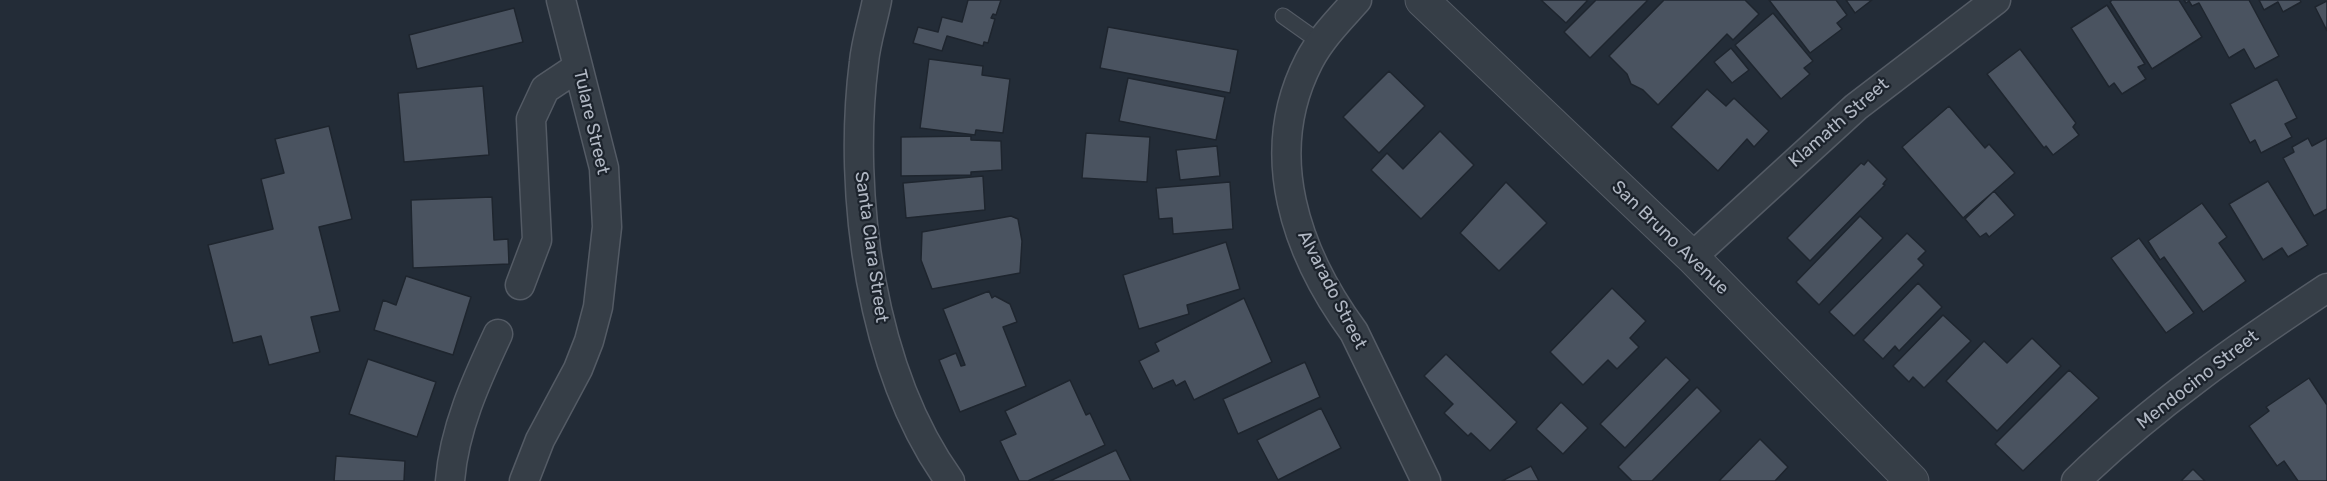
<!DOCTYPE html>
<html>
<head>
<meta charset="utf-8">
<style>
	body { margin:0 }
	canvas { display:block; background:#232c37 }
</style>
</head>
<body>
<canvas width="2327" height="481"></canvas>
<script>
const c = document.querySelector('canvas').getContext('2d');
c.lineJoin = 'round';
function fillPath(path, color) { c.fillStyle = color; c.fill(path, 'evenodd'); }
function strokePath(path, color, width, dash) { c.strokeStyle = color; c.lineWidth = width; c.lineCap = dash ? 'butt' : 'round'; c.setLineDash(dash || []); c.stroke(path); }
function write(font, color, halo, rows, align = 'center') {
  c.font = font + ' Rubik,sans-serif'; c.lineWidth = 4.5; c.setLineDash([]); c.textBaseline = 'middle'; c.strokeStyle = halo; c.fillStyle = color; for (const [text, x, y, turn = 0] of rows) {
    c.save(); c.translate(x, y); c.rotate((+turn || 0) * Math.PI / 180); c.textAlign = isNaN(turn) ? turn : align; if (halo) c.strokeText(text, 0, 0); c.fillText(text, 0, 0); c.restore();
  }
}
const building = new Path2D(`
	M968 0H1001L996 15 993 14 991 18 995 19 988 43 984 42 983 46 947 36 942 51 913 43 918 27 938 32 942 17 962 22Z
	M1541 0H1588L1566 23Z
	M1596 0H1648L1590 58 1564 32Z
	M1664 0H1745L1759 14 1733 40 1727 34 1658 105 1643 90 1631 84 1627 74 1609 56Z
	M1769 0H1836L1847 15 1837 23 1842 29 1810 53Z
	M1846 0H1872L1855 13Z
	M2112 0H2179L2202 37 2152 69 2110 2Z
	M2184 0H2249L2279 56 2255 69 2244 49 2229 58 2199 3 2192 6 2189 1 2186 3Z
	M2259 0H2300L2301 2 2283 12 2278 2 2264 10Z
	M2327 1V31L2315 7Z
	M2107 5 2145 64 2138 67 2146 79 2122 94 2114 83 2109 87 2071 28Z
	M514 8 523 42 417 69 409 35Z
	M1773 13 1813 61 1804 68 1810 74 1781 99 1735 45Z
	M1108 27 1238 50 1230 93 1100 68Z
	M1731 48 1749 70 1732 83 1714 62Z
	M2020 49 2076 123 2073 127 2079 135 2053 155 2046 146 2044 148 1987 74Z
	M929 59 983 66 982 75 1010 79 1003 133 976 130 975 135 920 128Z
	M1389 71 1425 106 1379 153 1343 117Z
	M1128 78 1225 97 1216 140 1119 121Z
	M2277 79 2297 118 2285 124 2292 137 2261 153 2255 140 2250 143 2230 104Z
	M483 86 489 155 404 162 398 93Z
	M1707 89 1726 106 1734 98 1769 131 1754 147 1747 139 1718 171 1671 127Z
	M1949 106 1985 148 1989 144 2015 173 1963 218 1902 147Z
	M329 126 352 219 319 227 340 311 311 317 320 352 269 365 261 336 233 343 208 245 273 229 261 179 284 173 275 139Z
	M1440 131 1474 165 1421 219 1371 170 1387 153 1403 169Z
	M1086 133 1150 137 1147 182 1082 178Z
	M971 136V140L1001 141 1002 170 971 172V175L901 176V137Z
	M2308 138 2312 146 2327 138V209L2314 216 2283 158 2294 152 2292 147Z
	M1217 146 1220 176 1180 180 1176 150Z
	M1868 160 1887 179 1883 184 1885 185 1810 261 1787 238 1861 163 1864 165Z
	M983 176 985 210 906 218 903 183Z
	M2268 181 2308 245 2288 257 2282 248 2263 260 2229 204Z
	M1230 182 1233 229 1173 234 1172 218 1159 219 1156 188Z
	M1506 182 1547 223 1499 271 1460 233Z
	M1994 191 2015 215 1989 237 1986 233 1980 237 1965 219Z
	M492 197 494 240 508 239 509 264 413 268 411 200Z
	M2202 203 2227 237 2219 243 2246 281 2203 312 2164 257 2160 260 2148 241Z
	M1011 216 1018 219 1022 241 1020 273 932 289 921 260 922 232Z
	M1860 216 1883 238 1819 305 1796 282Z
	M1907 233 1926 251 1918 259 1924 265 1854 336 1829 312Z
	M2139 238 2194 313 2166 333 2111 258Z
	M1226 242 1240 289 1187 305 1189 314 1139 329 1123 275Z
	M406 276 471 297 453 355 374 330 383 300 396 305Z
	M1918 283 1942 307 1899 351 1895 346 1883 359 1863 340Z
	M1612 288 1646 321 1630 338 1639 347 1617 369 1608 360 1583 385 1550 352Z
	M989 291 992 298 995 296 1010 304 1017 322 1003 327 1026 386 960 412 939 360 956 353 961 366 965 365 943 309Z
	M1244 298 1272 362 1194 400 1185 381 1176 386 1173 380 1153 389 1139 361 1159 351 1155 343Z
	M1943 315 1971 341 1924 388 1913 377 1909 382 1893 366Z
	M2032 338 2061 366 1997 431 1946 381 1984 341 2007 363Z
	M1446 354 1517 422 1490 451 1471 433 1468 436 1444 413 1453 404 1424 376Z
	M1666 357 1690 380 1625 448 1600 424Z
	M368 359 436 382 417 437 349 414Z
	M1305 362 1320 397 1238 434 1223 399Z
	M2069 370 2099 398 2023 471 1995 444Z
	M2309 378 2327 405V481H2298L2284 461 2277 466 2249 426 2269 411 2266 407Z
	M1070 380 1086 415 1090 413 1105 445 1028 481H1019L1000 441 1016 434 1005 411Z
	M1697 387 1721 411 1652 481H1632L1618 467Z
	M1561 402 1588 428 1563 454 1536 429Z
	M1321 408 1341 448 1278 480 1257 440Z
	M1760 439 1788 467 1775 481H1719Z
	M1116 450 1131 481H1050Z
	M336 456 405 461 404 481H334Z
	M1531 466 1539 481H1502Z
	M2193 469 2205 481H2181Z`);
const service = new Path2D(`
	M1283 16 1321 43`);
const minor = new Path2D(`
	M877 0C873 21 866 41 864 62 847 194 871 372 950 481
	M1357 0C1340 19 1321 38 1309 61 1261 154 1296 253 1354 332L1426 481
	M1692 257 1856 107 1996 0
	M520 285 537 240 531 119 545 89 578 67
	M450 481C454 429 476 381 498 334
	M524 481 540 440 578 369 589 341 598 307 607 227 604 168 561 0
	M2076 481C2152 407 2239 346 2327 288`);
const tertiary = new Path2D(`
	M1422 0 1692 257 1912 481`);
const streetNames = [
	["Tulare Street",591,122,77],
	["Klamath Street",1839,123,-41],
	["San Bruno Avenue",1670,238,44],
	["Santa Clara Street",871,247,82],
	["Alvarado Street",1332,290,63],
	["Mendocino Street",2198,380,-38]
];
fillPath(building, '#4a5360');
strokePath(building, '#1e252e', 1.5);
strokePath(service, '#545b65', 17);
strokePath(minor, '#545b65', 31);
strokePath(tertiary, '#545b65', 35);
strokePath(service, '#363e47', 15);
strokePath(minor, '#363e47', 28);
strokePath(tertiary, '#363e47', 33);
write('18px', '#b1b8c4', '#1c232c', streetNames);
</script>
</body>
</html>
